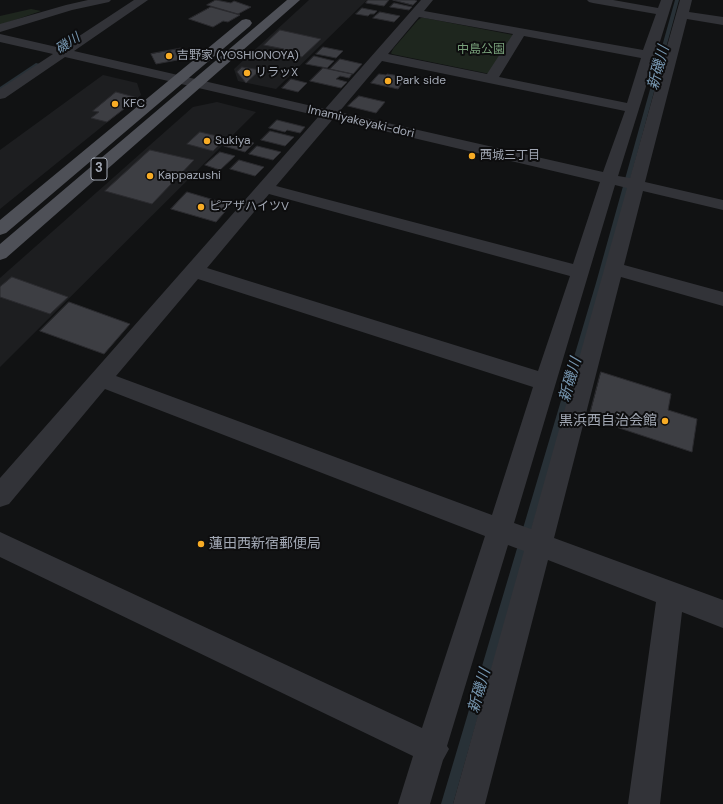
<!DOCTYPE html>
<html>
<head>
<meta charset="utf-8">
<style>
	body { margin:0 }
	canvas { display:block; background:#111213 }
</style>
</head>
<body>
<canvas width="723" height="804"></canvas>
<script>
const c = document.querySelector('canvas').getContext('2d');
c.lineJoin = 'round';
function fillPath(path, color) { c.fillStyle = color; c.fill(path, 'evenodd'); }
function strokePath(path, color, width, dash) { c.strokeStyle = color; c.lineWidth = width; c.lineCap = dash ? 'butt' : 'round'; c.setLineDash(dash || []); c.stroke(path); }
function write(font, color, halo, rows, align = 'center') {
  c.font = font + ' "DM Sans","Noto Sans JP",sans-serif'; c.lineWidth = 4; c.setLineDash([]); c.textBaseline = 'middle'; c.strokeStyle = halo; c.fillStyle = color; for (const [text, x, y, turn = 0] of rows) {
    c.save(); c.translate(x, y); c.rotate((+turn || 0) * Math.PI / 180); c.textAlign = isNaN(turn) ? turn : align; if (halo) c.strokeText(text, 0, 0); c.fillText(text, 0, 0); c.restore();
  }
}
const built = new Path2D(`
	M309 0H367L276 89 238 81 234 69Z
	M103 75 137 83 141 95 0 209V150Z
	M217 102 256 112 0 367V278L193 107Z`);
const green = new Path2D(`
	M31 9 41 11 0 25V16Z
	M421 18H425L513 35 490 74 392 54 391 53 393 49 418 20Z`);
const stream = new Path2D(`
	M675 0H679L602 283 453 804H441L596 283Z
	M36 63 40 64 0 91V87Z`);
const building = new Path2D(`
	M216 0 231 3 234 1 251 7 238 14 207 5Z
	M368 0H389L384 6 366 3Z
	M393 0H415L417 1 413 5Z
	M394 3 412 7 409 10 390 7Z
	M211 7 240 15 228 22 223 21 213 27 189 19Z
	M362 8 377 11 374 14H370L368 16 356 14Z
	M380 12 400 16 394 22 373 18Z
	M280 30 321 39 302 57 281 52 284 49 264 45Z
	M323 47 343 51 336 58 316 54Z
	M183 48 188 58 156 64 151 54Z
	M314 56 334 61 327 68 306 64Z
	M340 59 362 64 353 74 330 69Z
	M242 67 260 70 246 83 237 72Z
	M323 68 352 74 349 78 340 76 336 79 347 82 341 88 310 81Z
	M379 74 386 75 387 74 400 76 398 78 405 79 398 89 371 83Z
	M291 79 307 83 298 92 282 88Z
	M116 92 138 98 107 122 91 118 99 112 93 111Z
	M359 96 385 102 376 113 348 106Z
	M277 120 305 127 300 133 287 130 285 132 269 128Z
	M270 131 294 137 285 146 261 140Z
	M200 132 226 138 213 151 187 144Z
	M232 137 254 143 245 152 224 146Z
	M257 146 281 152 273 160 249 154Z
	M150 150 194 160 152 204 105 191Z
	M220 152 235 156 220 170 205 165Z
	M239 160 264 167 255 176 230 169Z
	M187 192 231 205 216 222 171 209Z
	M12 277 68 297 50 314 0 297V287Z
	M69 302 130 324 104 354 40 331Z
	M601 372 671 394 668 410 697 419 692 452 589 418Z`);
const minor = new Path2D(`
	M88 0H111L109 2 72 10 0 32V24L66 5Z
	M134 0H148L74 51 325 109 421 0H433L424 11 643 50 656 14 593 3 589 2 587 0H613L658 8 661 0H673L618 176 630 178 680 0H692L689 12 723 17V25L687 19 645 182 723 200V210L643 191 624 265 723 292V306L621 277 554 538 723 600V628L682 612 660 804H628L656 602 548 560 485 804H453L524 551 508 545 447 746 449 749 443 760 430 804H398L413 756 0 557V532L422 728 485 536 105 389 9 504 0 507V478L319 116 65 57 5 98 0 99V89L53 54 0 42V34L61 48ZM419 17 513 34 487 74 388 54ZM524 36 641 58 627 103 499 77ZM382 61 625 111 603 172 339 112ZM333 119 600 182 573 264 276 186ZM615 185 627 188 531 529 514 523ZM269 194 570 276 538 371 207 268ZM198 279 533 387 492 515 116 376Z`);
const major = new Path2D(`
	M287 0H300L6 258 0 260V244Z
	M246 19 250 20 252 23 250 26 6 233 0 235V220L242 20Z`);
const markers = [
	[169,56,4,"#f8ac25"],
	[247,73,4,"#f8ac25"],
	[388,81,4,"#f8ac25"],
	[115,104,4,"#f8ac25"],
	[207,141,4,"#f8ac25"],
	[472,156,4,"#f8ac25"],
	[150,176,4,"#f8ac25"],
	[201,207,4,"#f8ac25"],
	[665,421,4,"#f8ac25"],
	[201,544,4,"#f8ac25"]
];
const farParknames = [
	["中島公園",481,50]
];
const farPoinames = [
	["吉野家 (YOSHIONOYA)",177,56],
	["リラッX",255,73],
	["Park side",396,81],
	["KFC",123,104],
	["Sukiya",215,141],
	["西城三丁目",480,156],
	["Kappazushi",158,176],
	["ピアザハイツV",209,207]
];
const farStreetnames = [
	["Imamiyakeyaki-dori",361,122,13]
];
const farWaternames = [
	["磯川",68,44,-33]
];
const shields = [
	[99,169,16]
];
const shieldNames = [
	["3",99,169]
];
const poiNames = [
	["黒浜西自治会館",657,421],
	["蓮田西新宿郵便局",209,544,"left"]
];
const waterNames = [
	["新磯川",659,68,-75],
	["新磯川",571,380,-74],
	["新磯川",480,691,-74]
];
fillPath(built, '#1d1e20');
fillPath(green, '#1e261e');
fillPath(stream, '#283137');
fillPath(building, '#3d3e43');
strokePath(building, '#2b2b2f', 1);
fillPath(minor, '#323338');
fillPath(major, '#4e5057');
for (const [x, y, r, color] of markers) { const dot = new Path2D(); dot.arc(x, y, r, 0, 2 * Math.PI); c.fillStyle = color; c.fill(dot); strokePath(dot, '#0d0d0e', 1.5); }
write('12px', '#78a07a', '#0d0d0e', farParknames);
write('12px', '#a2a8b4', '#0d0d0e', farPoinames, 'left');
write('12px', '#a2a8b4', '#0d0d0e', farStreetnames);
write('italic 13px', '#7797b1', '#0d0d0e', farWaternames);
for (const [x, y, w] of shields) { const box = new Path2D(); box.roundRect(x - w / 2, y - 11, w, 22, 3); c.fillStyle = '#0d0d0e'; c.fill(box); strokePath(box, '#a2a8b4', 1); }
write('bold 13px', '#a2a8b4', null, shieldNames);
write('14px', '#a2a8b4', '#0d0d0e', poiNames, 'right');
write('italic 15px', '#7797b1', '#0d0d0e', waterNames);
</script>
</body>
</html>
